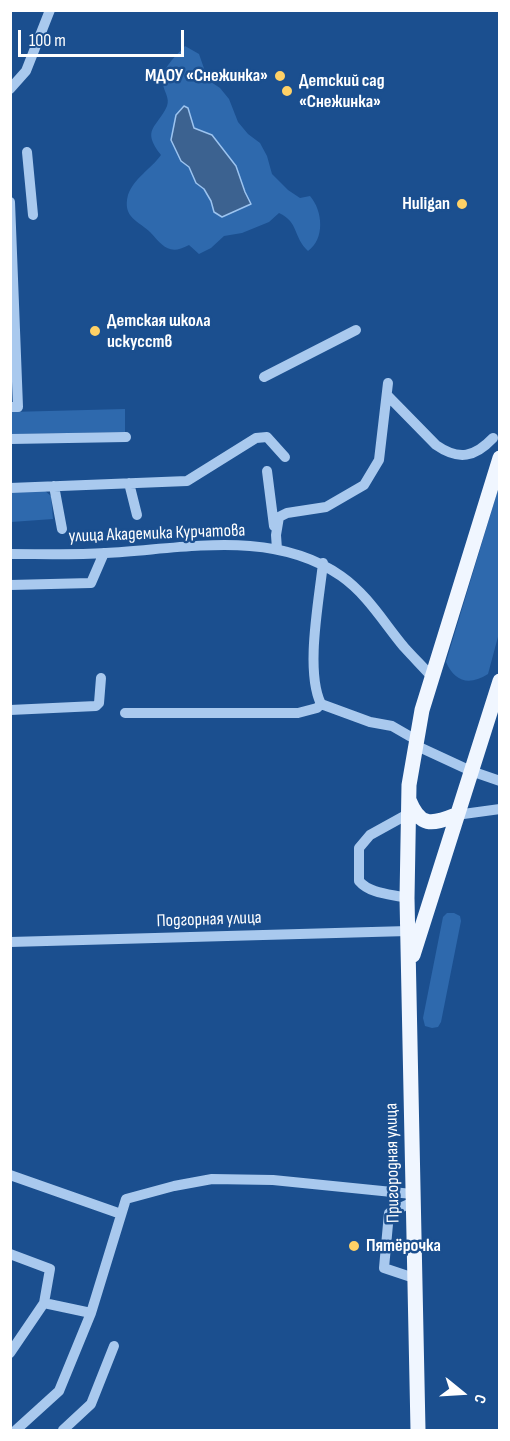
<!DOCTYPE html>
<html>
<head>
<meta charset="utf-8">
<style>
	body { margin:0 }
	#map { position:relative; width:510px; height:1441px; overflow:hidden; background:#1b4f8f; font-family:"Sofia Sans Condensed",sans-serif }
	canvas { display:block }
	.frame { position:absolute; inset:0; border:12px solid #fff; pointer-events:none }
	.north { position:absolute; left:432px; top:1363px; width:60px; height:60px; -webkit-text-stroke:4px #1b4f8f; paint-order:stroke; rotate:108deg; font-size:16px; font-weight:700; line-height:24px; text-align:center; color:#fff }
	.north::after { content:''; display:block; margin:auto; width:21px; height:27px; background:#fff; clip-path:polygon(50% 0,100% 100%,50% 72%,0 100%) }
	.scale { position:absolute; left:18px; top:30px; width:166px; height:27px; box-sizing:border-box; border:3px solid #fff; border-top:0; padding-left:8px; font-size:18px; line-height:21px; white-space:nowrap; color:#fff; -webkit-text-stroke:4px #1b4f8f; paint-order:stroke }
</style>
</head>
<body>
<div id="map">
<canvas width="510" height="1441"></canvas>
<div class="frame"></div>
<div class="north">С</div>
<div class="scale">100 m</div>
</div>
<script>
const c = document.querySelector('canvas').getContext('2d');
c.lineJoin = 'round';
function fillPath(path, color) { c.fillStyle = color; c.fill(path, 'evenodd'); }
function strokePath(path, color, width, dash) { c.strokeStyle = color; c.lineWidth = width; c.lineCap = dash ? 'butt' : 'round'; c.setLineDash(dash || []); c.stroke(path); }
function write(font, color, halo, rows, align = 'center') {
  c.font = font + ' "Sofia Sans Condensed",sans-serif'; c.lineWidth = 5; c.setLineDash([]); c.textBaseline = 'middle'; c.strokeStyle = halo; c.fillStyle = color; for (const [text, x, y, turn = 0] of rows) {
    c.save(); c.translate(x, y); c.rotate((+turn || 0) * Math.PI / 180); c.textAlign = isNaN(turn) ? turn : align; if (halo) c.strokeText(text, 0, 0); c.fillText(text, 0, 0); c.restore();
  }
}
const green = new Path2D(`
	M185 46 199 54 208 80 220 88 229 99 238 122 248 134 260 143 267 156 272 174 288 190 300 198 310 196C323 211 325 239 308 251 293 237 299 222 279 213L269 222 242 233 224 236 211 248 199 254 189 245C169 256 163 246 150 232 139 221 122 218 128 195 134 178 151 169 161 155 140 129 158 127 167 106 170 98 164 92 163 84 160 69 176 56 185 46ZM185 106 188 108 194 128 212 135 236 166 245 192 251 204 222 217 214 212 211 201 204 189 196 183 189 167 171 140 176 115Z
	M125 409V432L11 434 10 412Z
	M499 486V633L488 674C469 686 455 682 446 662Z
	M44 490 51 496 53 519 11 522V492Z
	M447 913H454L460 916 461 921 441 1022 438 1027 432 1028 425 1026 423 1018 443 917Z`);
const water = new Path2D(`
	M184 106 188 108 194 128 212 135 236 166 245 192 251 204 222 217 214 212 211 201 204 189 196 183 189 167 181 161 171 140 176 115Z`);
const minor = new Path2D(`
	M10 89 26 71 50 10
	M27 152 33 215
	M10 202 18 407H10
	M264 377 356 330
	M387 395 436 445C459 461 475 457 493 438
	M10 439 126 437
	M267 471 274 526
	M129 483 137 515
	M54 486 62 529
	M10 488 187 481 256 438 267 437 285 457
	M277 549 276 535 279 517 287 513 326 507 364 485 379 460 388 383
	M10 554C42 554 74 555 106 553 183 549 273 528 341 576 367 594 384 623 404 647 413 657 423 667 432 677
	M323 563C319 601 305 671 321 704L370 722 392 726 418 741
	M10 585 91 583 104 553
	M10 710 96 706 99 703 101 678
	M125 713H298L317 708 321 704
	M417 746 471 771 500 781
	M456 815 500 809
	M407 898C391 894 370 894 359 881V848L370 835 408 814
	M10 942 408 931
	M10 1175 121 1214
	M413 1202 389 1213 384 1268 414 1278
	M10 1254 50 1269 44 1303
	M10 1353 44 1303 91 1313
	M16 1430 59 1391 91 1313 126 1199 174 1186 212 1179 273 1180 412 1194
	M63 1430 91 1404 114 1346`);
const major = new Path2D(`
	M409 800C420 827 431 825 456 815
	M413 955 500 681
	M418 1430 407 898 409 785 422 710 500 458`);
const markers = [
	[280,76,6,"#ffd166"],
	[287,91,6,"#ffd166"],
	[462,204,6,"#ffd166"],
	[95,331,6,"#ffd166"],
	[354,1246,6,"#ffd166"]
];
const poiNames = [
	["МДОУ «Снежинка»",268,76,"right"],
	["Детский сад",299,81],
	["«Снежинка»",299,102],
	["Huligan",450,204,"right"],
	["Детская школа",107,321],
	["искусств",107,342],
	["Пятёрочка",366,1246]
];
const streetNames = [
	["улица Академика Курчатова",157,534,-2],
	["Подгорная улица",209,920,-2],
	["Пригородная улица",393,1163,-91]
];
fillPath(green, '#2e69ad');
fillPath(water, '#3c6290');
strokePath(water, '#9cc4f0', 1.5);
strokePath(minor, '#a9c9ee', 10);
strokePath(major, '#f0f6ff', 15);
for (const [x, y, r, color] of markers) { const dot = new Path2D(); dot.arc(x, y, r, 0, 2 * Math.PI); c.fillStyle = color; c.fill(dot); strokePath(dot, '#1b4f8f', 2); }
write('bold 18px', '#fff', '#1b4f8f', poiNames, 'left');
write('18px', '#fff', '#1b4f8f', streetNames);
</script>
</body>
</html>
